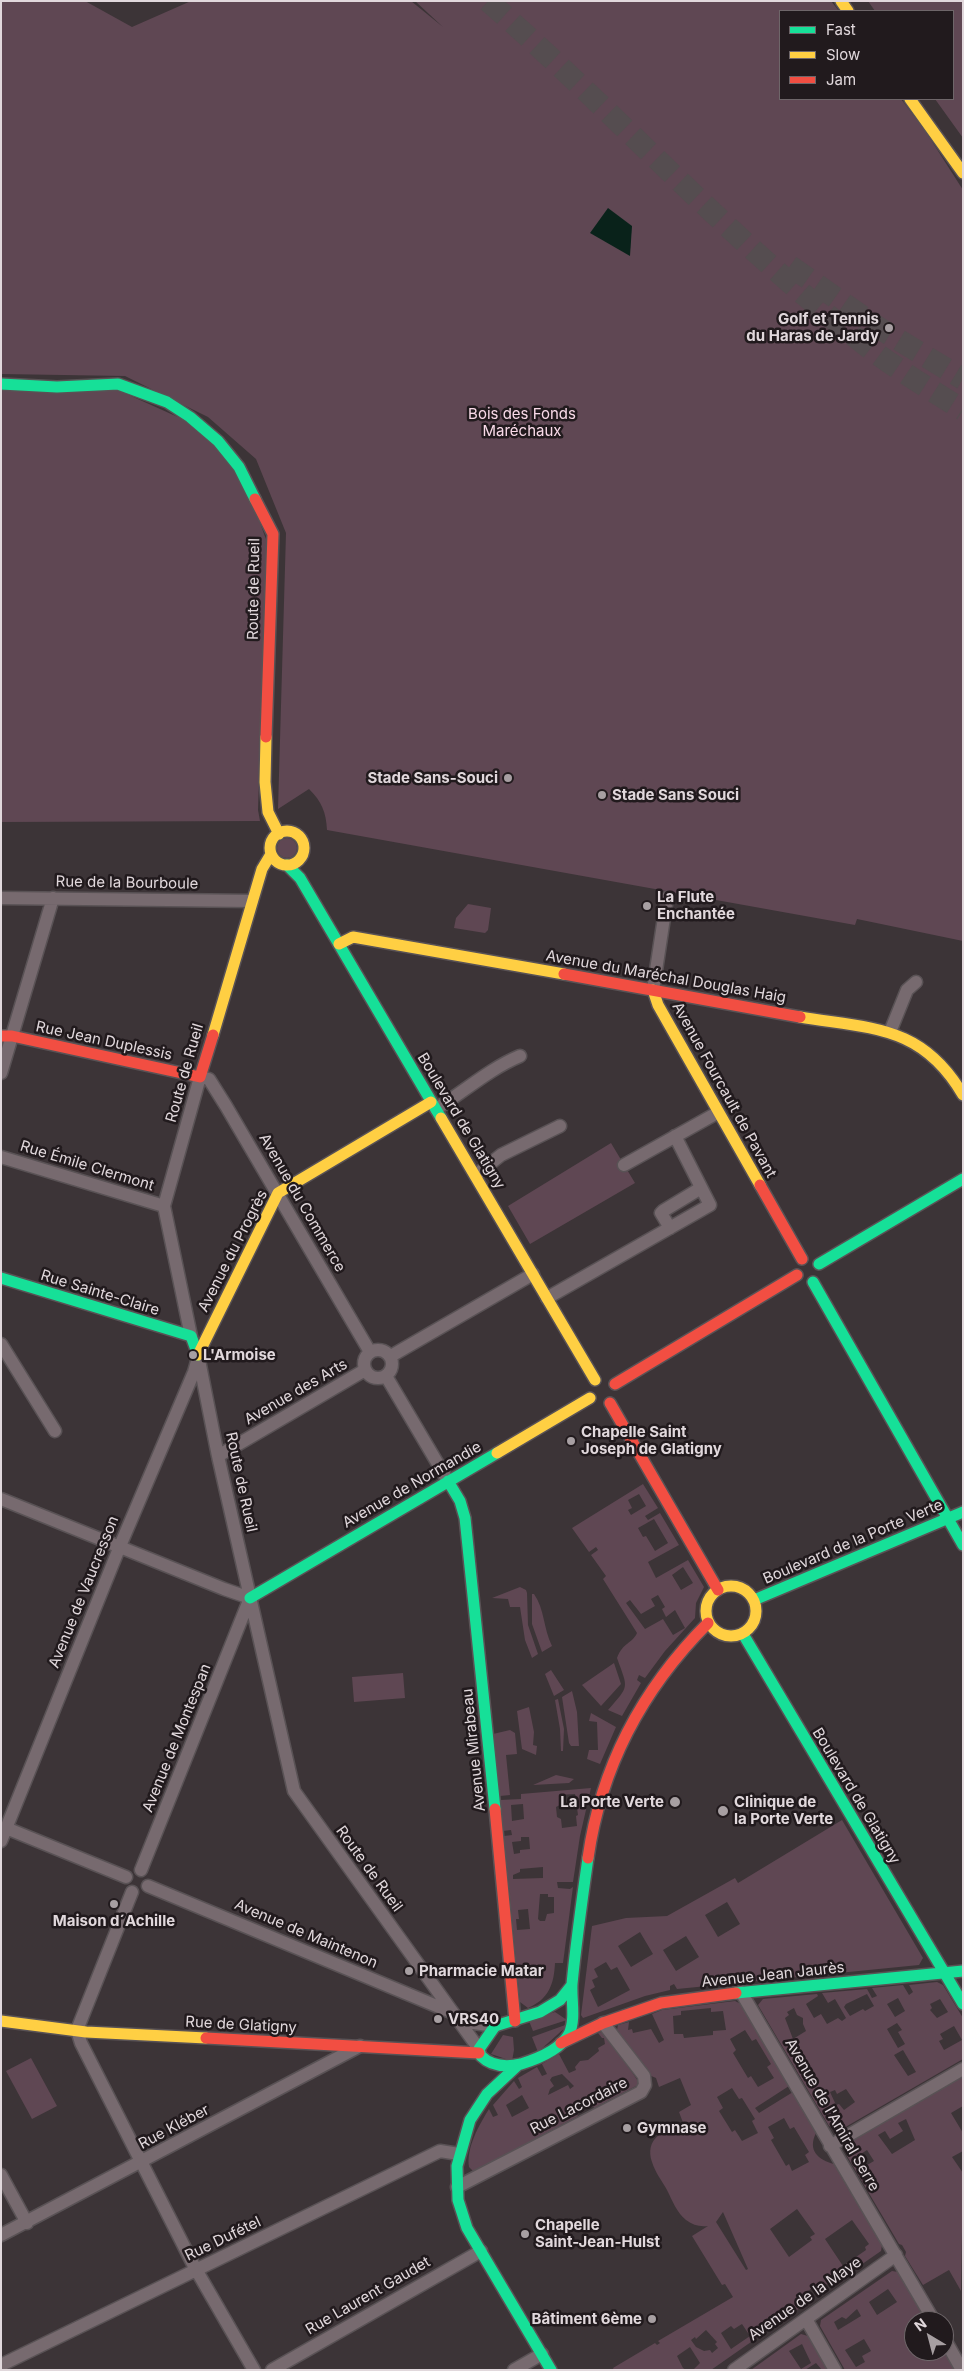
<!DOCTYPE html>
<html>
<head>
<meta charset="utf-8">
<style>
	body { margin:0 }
	#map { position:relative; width:964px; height:2371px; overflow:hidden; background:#3c3437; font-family:Inter,sans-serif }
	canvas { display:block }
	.frame { position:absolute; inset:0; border:2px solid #e1d8dc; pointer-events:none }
	.legend { position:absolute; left:779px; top:10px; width:175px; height:90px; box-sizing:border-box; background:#211a1d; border:1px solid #6e6669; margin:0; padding:6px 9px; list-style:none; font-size:15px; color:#e1d8dc }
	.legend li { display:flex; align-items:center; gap:10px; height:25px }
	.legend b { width:25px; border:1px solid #6e6669 }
	.north { position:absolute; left:904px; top:2311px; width:50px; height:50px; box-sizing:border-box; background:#211a1d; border:1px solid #6e6669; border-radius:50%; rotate:323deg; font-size:14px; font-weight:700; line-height:20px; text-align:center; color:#e1d8dc }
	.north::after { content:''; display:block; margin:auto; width:18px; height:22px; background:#a79fa2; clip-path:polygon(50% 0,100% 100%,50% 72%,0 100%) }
</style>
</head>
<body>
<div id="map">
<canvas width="964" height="2371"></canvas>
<div class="frame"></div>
<ul class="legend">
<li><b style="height:6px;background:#16e098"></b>Fast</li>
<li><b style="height:6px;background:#ffcf43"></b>Slow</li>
<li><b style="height:6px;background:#f24e42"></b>Jam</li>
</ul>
<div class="north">N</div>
</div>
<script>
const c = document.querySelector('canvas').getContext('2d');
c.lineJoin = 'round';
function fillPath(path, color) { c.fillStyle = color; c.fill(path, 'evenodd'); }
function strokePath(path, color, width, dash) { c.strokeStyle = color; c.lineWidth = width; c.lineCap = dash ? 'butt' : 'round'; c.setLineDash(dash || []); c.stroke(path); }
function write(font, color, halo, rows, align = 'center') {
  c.font = font + ' Inter,sans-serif'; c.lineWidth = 5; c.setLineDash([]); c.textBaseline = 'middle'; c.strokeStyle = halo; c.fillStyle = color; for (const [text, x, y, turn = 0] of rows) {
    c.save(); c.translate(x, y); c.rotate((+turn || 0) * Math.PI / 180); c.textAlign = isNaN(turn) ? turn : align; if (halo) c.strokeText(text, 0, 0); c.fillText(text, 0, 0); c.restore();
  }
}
const green = new Path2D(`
	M1 1H85L132 27 191 1H411L443 27 415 1H831L839 11H780V99H901L924 129 963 190V941L857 919 855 925 327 830C326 812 322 802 309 789L278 809 286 533 256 459 208 417 125 376 1 374Z
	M868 1H963V138L935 99H953V11H875Z
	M1 390 120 391 200 427 241 471 267 542 258 810 260 821 1 822Z
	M277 848a10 10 0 1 1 20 0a10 10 0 1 1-20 0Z
	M468 904 491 908 488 930 485 933 454 928 456 918Z
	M611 1143 635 1183 530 1244 508 1206Z
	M643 1484 658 1508 645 1516 648 1520 660 1513 679 1545 648 1562 656 1578 688 1560 704 1587 696 1603 695 1618 665 1651 645 1678 639 1675 637 1680 641 1683 622 1716 608 1710C630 1685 628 1689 617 1658 623 1642 632 1644 637 1633L603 1579 606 1576 591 1555 598 1550 596 1547 589 1552 572 1528ZM639 1494 646 1506 631 1515 628 1510 632 1508 628 1500ZM654 1519 668 1543 655 1551 646 1536 643 1537 638 1528ZM683 1567 693 1583 681 1590 672 1575ZM658 1595 665 1607 662 1609 666 1617 675 1610 685 1628 673 1635 663 1619 645 1629 626 1603 630 1600 641 1614 655 1606 651 1599Z
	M520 1587 526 1590 527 1593 528 1625 538 1654 532 1658 525 1640 520 1607H510L508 1599 492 1598Z
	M532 1594H534C545 1610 543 1628 552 1646L542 1652 532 1624Z
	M614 1663 621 1684 601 1706 582 1685Z
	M551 1670 564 1690 554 1696 545 1674Z
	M403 1673 405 1698 354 1702 352 1677Z
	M572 1691 577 1712 579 1746H571L569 1743 562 1697Z
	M558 1699 564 1729 563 1751H561L560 1729 555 1700Z
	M529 1707 534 1732 533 1745 537 1746 536 1755 522 1749 517 1711Z
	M591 1713 616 1727 600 1764 587 1759 589 1750H598L597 1722 589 1721Z
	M510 1730 515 1733 517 1754 506 1755 510 1795 500 1796 493 1734Z
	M556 1775 574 1779 569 1783 533 1785Z
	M591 1788 580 1836 573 1882H557L558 1888 570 1889 573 1887 563 1963H555C554 1984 549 1999 528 2008L520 2002 504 1836 512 1835 511 1830 503 1831 500 1800 521 1799V1794ZM575 1794 578 1815 576 1816 577 1826 562 1828 561 1819 557 1817 556 1807 560 1805 559 1795ZM523 1804 524 1819 512 1821 511 1805ZM521 1837H529L530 1849 520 1850V1853L514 1854 512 1842 521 1841ZM543 1867V1878L513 1879V1875L520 1872V1869ZM540 1894H548V1897H554V1913L547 1914 545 1921H540L538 1919ZM528 1909 530 1929 517 1930 516 1919H519L518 1910Z
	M842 1820 923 1958 919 1965 677 1989 674 1984 670 1986V1990L645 1996 583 2018 581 2015 592 1926 626 1918 667 1916 735 1878 738 1883ZM727 1902 740 1924 718 1937 705 1915ZM640 1932 653 1954 631 1967 618 1946ZM686 1936 699 1957 676 1971 663 1950ZM606 1962 611 1970 617 1967 630 1990 598 2007 590 1990 595 1987 592 1980 598 1977 594 1969Z
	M937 1982 943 1985 963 2018V2059L842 2129 829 2126 758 2005 763 1999 817 1994 818 1996 806 2004 814 2018 821 2014 827 2024 838 2018 842 2021 846 2018 835 1999 828 2003 822 1993 867 1989 872 1998 877 1996 872 1988 903 1985 909 1995 913 1992 909 1985ZM867 1994 874 2006 865 2011 863 2009 850 2016 844 2007 846 2004ZM898 1998 905 2011 895 2017 887 2004ZM940 1999 948 2012 937 2018 930 2010 932 2008 930 2004ZM794 2008 797 2015 803 2018V2024L806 2031 793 2039 785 2018 789 2015 787 2012ZM897 2023 902 2030 898 2032 905 2044 898 2048 887 2029ZM954 2026 962 2040 944 2050 939 2041 943 2039 940 2034ZM903 2050 916 2072 908 2076 894 2055ZM846 2089 855 2102 844 2110 839 2104 836 2105 830 2092 835 2090 837 2094Z
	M735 2001 741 2004 789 2086 755 2108 759 2113 793 2092 816 2133C807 2151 819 2160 834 2164L882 2245 881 2251 832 2285 818 2283 797 2300 798 2303 811 2294 814 2298 711 2370H693L700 2363 690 2347 677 2356 683 2368 686 2370H614L613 2368 655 2343 657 2345 660 2343 658 2341 733 2297 725 2284 722 2285 692 2236 708 2226C699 2227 693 2225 686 2220 677 2213 672 2200 667 2190 662 2181 655 2172 652 2162 644 2138 665 2127 685 2128L679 2112 691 2105 680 2078 659 2087 656 2078 649 2075 617 2030 618 2025 629 2022 628 2030 632 2029 633 2033 651 2029 659 2043 664 2040 652 2014 662 2010ZM711 2008V2012L723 2011 726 2030 713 2031V2035L684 2038 683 2034H674L673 2016 681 2015V2011ZM745 2030 752 2041 756 2039 771 2064 767 2067 774 2078 758 2087 751 2076 748 2078 733 2053 736 2050 730 2039ZM732 2088 739 2099 742 2098 755 2119 752 2121 758 2133 742 2141 735 2130 732 2132 719 2111 723 2108 717 2097ZM784 2118 790 2129 794 2127 809 2152 805 2155 809 2162 792 2171 789 2164 786 2166 771 2140 774 2138 768 2127ZM797 2209 815 2234 810 2237 812 2240 789 2257 770 2229ZM723 2212 748 2269 746 2270 716 2222ZM852 2220 869 2244 865 2247 866 2250 843 2266 825 2239ZM742 2324 750 2336 731 2349 721 2333 731 2326 734 2329ZM706 2330 717 2342 715 2344 718 2348 712 2353 710 2350 704 2351 696 2347 691 2340 695 2337 696 2339Z
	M555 2012 567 2020 533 2031 529 2021Z
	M568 2024 567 2026 538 2052 532 2037Z
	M600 2032 605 2033 640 2084 594 2108 589 2099 573 2107 578 2116 474 2172 469 2167C466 2148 479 2125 489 2109L493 2117 498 2115 493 2105 514 2081 519 2089 522 2087 518 2078 537 2067 542 2076 547 2074 542 2064 559 2054 569 2073 576 2070 575 2067 580 2061 588 2060 599 2051 598 2048 605 2044 604 2038H602L598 2033ZM562 2074 574 2086 570 2089 568 2085 548 2095 550 2089 554 2086 550 2080 552 2077ZM522 2095 529 2108 512 2117 506 2105Z
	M503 2035 513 2037 514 2050 512 2061 491 2054Z
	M31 2058 57 2106 32 2119 6 2071Z
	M963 2076V2106L951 2113 963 2133V2151L952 2157 963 2173 961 2291 949 2270 923 2285 905 2256 906 2252 902 2245 899 2244 847 2156 851 2141ZM906 2119 915 2140 892 2154 878 2135 885 2131 890 2139 903 2131 898 2123ZM867 2150 874 2161 862 2168 856 2157Z
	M892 2271 898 2272 924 2317 914 2321V2351L944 2350 956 2370H845L820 2326 821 2320ZM888 2289 897 2302 877 2315 869 2302ZM857 2309 861 2316 838 2330 834 2322 842 2317 846 2319ZM864 2339 871 2351 862 2356 865 2362 856 2367 845 2350Z
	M801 2334 808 2336 828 2370H822L816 2363 805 2370H751ZM802 2344 811 2363 801 2369 789 2351Z`);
const water = new Path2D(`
	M608 208 632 226 630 256 590 233Z`);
const highwayTunnel = new Path2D(`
	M488 1C617 114 732 242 868 347 898 370 931 390 963 410
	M790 266 879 328 963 379`);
const street = new Path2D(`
	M1 898 252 901
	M653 990 667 898
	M890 1032 907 990 916 982
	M1 1073 53 898
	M436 1109C465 1091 489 1069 520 1056
	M1 1157 164 1206
	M624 1165 717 1113
	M476 1175 501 1155 560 1126
	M670 1228 661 1213 663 1211 701 1188
	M547 1298 710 1205 675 1136
	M191 1336 164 1206 200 1077 209 1079 226 1106 370 1352
	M1 1344 55 1431
	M364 1364a14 14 0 1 1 28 0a14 14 0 1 1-28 0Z
	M198 1355 218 1456 294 1791 479 2049
	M391 1356 533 1274
	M386 1376 448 1481
	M218 1456 365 1370
	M1 1499 224 1589 250 1598
	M6 1828 126 1877
	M1 1841 120 1546 194 1372 198 1358
	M141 1870 250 1598
	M148 1886 451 2012
	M132 1892 77 2030 81 2043 194 2266 254 2370
	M741 1992 934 2321
	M460 2021 495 2026
	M830 2146 963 2069
	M1 2175 27 2223
	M457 2187 641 2092 645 2085 644 2076 603 2023
	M1 2235 360 2046
	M806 2319 835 2370
	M944 2338 962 2370
	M1 2365 440 2151 459 2154
	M272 2370 481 2251
	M514 2370 542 2354
	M734 2370 896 2255`);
const fast = new Path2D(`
	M1 384 57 387 118 384 167 402 190 417 218 441 239 467 255 499
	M287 865 300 878 441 1118
	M819 1264 963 1179
	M1 1278 191 1336 198 1355
	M813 1282 963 1545
	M448 1481 460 1501 465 1518 495 1809
	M250 1598 497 1453
	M754 1600 963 1512
	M743 1634 963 2004
	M572 1985 560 2000 540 2012 495 2026 479 2049 481 2056C492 2067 507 2067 521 2064 537 2059 560 2050 569 2034 576 2019 571 2000 572 1984 576 1942 582 1900 588 1858
	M736 1993 963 1971
	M518 2065 487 2094 470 2120 457 2166 458 2200 467 2228 551 2370`);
const slow = new Path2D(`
	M841 1 848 11
	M910 99 963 173
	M266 737 265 782 268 812 279 834
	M270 848a17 17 0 1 1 34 0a17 17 0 1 1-34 0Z
	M339 944 353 937 564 974
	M653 990 658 1005 760 1185
	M800 1017C872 1029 922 1025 963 1095
	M213 1035 262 869 271 854
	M441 1118 595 1380
	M198 1355 278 1193 431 1102
	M497 1453 590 1398
	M706 1611a25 25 0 1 1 50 0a25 25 0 1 1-50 0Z
	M1 2021 86 2032 206 2038`);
const jam = new Path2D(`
	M255 499 273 534 266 737
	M564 974 800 1017
	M1 1036H12L200 1077 213 1035
	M760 1185 802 1259
	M615 1384 797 1275
	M610 1403 718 1590
	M495 1809 515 2021
	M588 1858C601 1766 643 1688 708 1623
	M206 2038 479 2053
	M561 2043 603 2023 661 2003 736 1993`);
const markers = [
	[889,328,5,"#a79fa2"],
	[508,778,5,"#a79fa2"],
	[602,795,5,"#a79fa2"],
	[647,906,5,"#a79fa2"],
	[193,1355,5,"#a79fa2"],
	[571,1441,5,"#a79fa2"],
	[675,1802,6,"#a79fa2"],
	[723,1811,6,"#a79fa2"],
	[114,1904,5,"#a79fa2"],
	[409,1971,5,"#a79fa2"],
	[438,2019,5,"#a79fa2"],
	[627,2128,5,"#a79fa2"],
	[525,2234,5,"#a79fa2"],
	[652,2319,5,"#a79fa2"]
];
const poiNames = [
	["Golf et Tennis",879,319,"right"],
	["du Haras de Jardy",879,336,"right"],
	["Stade Sans-Souci",498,778,"right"],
	["Stade Sans Souci",612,795],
	["La Flute",657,897],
	["Enchantée",657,914],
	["L'Armoise",203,1355],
	["Chapelle Saint",581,1432],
	["Joseph de Glatigny",581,1449],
	["La Porte Verte",664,1802,"right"],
	["Clinique de",734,1802],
	["la Porte Verte",734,1819],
	["Maison d´Achille",114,1921,"center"],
	["Pharmacie Matar",419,1971],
	["VRS40",448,2019],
	["Gymnase",637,2128],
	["Chapelle",535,2225],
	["Saint-Jean-Hulst",535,2242],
	["Bâtiment 6ème",642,2319,"right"]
];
const parkNames = [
	["Bois des Fonds",522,414],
	["Maréchaux",522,431]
];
const streetNames = [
	["Route de Rueil",254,589,-89],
	["Rue de la Bourboule",127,883,1],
	["Avenue du Maréchal Douglas Haig",666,977,10],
	["Rue Jean Duplessis",104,1041,12],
	["Route de Rueil",185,1073,-74],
	["Avenue Fourcault de Pavant",724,1090,61],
	["Boulevard de Glatigny",461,1121,59],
	["Rue Émile Clermont",87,1166,17],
	["Avenue du Commerce",302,1203,60],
	["Avenue du Progrès",233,1251,-63],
	["Rue Sainte-Claire",100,1293,17],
	["Avenue des Arts",296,1392,-30],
	["Route de Rueil",241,1482,78],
	["Avenue de Normandie",412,1485,-30],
	["Boulevard de la Porte Verte",853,1542,-23],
	["Avenue de Vaucresson",84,1592,-68],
	["Avenue de Montespan",177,1738,-68],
	["Avenue Mirabeau",474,1750,-96],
	["Boulevard de Glatigny",856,1796,59],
	["Route de Rueil",369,1869,54],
	["Avenue de Maintenon",306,1934,23],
	["Avenue Jean Jaurès",773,1975,-6],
	["Rue de Glatigny",241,2025,3],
	["Rue Lacordaire",579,2106,-27],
	["Avenue de l'Amiral Serre",832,2115,60],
	["Rue Kléber",174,2127,-28],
	["Rue Dufétel",223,2239,-26],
	["Rue Laurent Gaudet",368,2296,-30],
	["Avenue de la Maye",805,2299,-35]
];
fillPath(green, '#5f4753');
fillPath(water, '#09221a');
strokePath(highwayTunnel, '#554d50', 22, [22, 11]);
strokePath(street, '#595255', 15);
strokePath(fast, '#595255', 14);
strokePath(slow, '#595255', 14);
strokePath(jam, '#595255', 14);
strokePath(street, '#776a6f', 12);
strokePath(fast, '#16e098', 11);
strokePath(slow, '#ffcf43', 11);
strokePath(jam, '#f24e42', 11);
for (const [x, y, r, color] of markers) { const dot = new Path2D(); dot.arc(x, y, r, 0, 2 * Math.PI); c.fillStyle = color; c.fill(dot); strokePath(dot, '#211a1d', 2); }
write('bold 15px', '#e1d8dc', '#211a1d', poiNames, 'left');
write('15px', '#f9dae8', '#211a1d', parkNames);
write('15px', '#e1d8dc', '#211a1d', streetNames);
</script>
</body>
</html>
